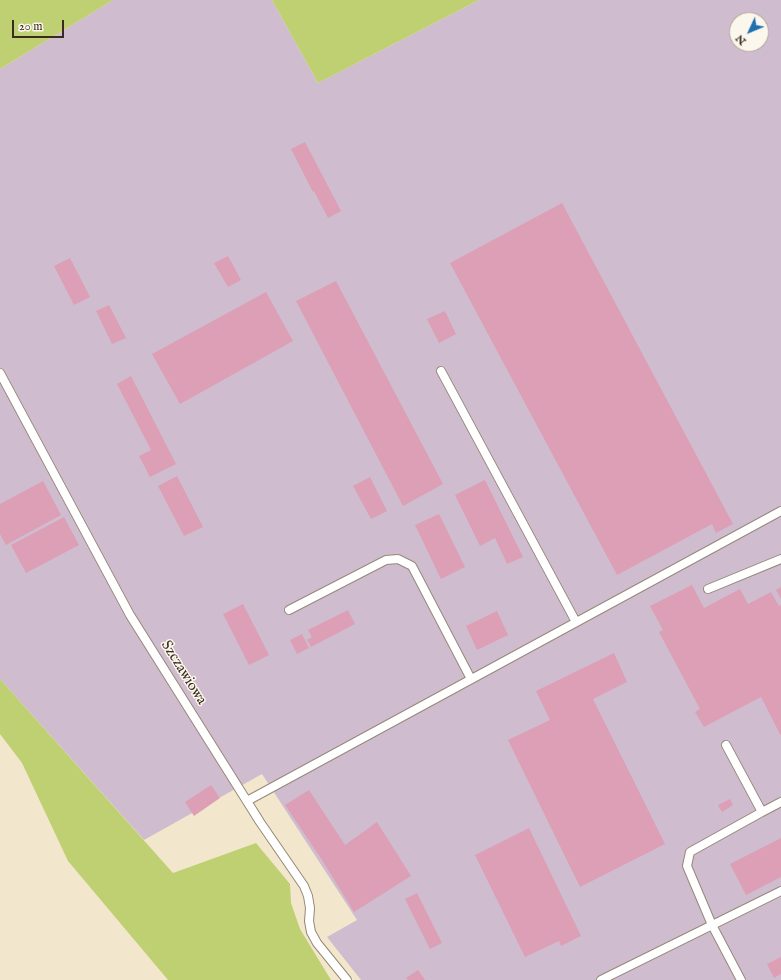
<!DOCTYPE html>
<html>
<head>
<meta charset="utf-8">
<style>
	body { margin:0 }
	#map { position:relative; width:781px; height:980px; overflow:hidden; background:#f2e7cc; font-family:"IM FELL English",serif }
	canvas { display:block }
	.north { position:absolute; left:729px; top:12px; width:40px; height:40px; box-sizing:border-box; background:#fbf7ec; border:1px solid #aea59a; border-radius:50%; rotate:226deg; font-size:11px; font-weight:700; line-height:16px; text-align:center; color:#3b2a1e }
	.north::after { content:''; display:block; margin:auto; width:14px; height:18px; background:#1f6fb2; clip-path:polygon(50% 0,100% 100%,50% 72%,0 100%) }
	.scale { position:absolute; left:12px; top:20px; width:52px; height:18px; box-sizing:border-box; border:2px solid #3b2a1e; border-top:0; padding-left:5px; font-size:12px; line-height:14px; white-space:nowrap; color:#3b2a1e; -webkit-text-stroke:3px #fbf7ec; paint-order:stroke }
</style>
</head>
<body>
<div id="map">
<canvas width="781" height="980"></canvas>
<div class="north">N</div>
<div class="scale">20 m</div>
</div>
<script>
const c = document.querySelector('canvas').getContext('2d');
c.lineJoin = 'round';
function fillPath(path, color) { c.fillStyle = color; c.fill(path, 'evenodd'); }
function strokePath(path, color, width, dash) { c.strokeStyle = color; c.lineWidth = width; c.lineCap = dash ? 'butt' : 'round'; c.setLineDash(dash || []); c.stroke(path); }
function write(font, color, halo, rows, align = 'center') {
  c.font = font + ' "IM FELL English",serif'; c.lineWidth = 3; c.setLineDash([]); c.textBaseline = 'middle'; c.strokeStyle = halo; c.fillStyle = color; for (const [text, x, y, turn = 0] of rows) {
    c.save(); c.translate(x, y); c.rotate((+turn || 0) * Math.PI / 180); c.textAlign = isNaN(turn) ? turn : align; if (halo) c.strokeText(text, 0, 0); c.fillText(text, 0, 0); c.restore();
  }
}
const industrial = new Path2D(`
	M113 0H272L318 83 479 0H781V980H361L327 937 357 920 262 774 144 840 0 679V69ZM737 20H761V44H737Z`);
const green = new Path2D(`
	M0 0H113L0 69Z
	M272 0H479L318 83Z
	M0 679 173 873 256 843 290 884 291 903 300 929 331 980H168L68 861 22 763 0 734Z`);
const building = new Path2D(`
	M305 142 341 211 328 218 314 191 313 192 291 149Z
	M562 203 733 524 716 533 712 524 617 575 450 263Z
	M228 256 241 280 228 287 214 263Z
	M70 258 90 297 74 305 54 266Z
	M336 281 443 484 403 506 296 301Z
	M266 292 293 341 180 404 152 354Z
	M109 305 126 338 112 344 96 311Z
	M445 311 456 334 439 343 427 319Z
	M131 376 176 464 150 477 139 456 151 450 117 384Z
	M177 476 203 527 184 536 158 486Z
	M370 477 387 511 371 519 353 486Z
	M485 480 523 557 507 564 495 538 480 546 455 495Z
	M43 481 61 515 6 545 0 534V504Z
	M439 514 465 567 441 579 415 525Z
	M64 517 79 545 26 573 11 545Z
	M692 585 704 608 740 589 748 604 771 592 779 606 781 605V736L761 697 704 727 695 712 700 709 659 632 663 630 650 606Z
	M781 587V599L776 590Z
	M243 604 269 655 249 665 223 614Z
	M348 610 355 624 311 647 307 640 312 637 308 630Z
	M497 611 508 635 477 650 466 626Z
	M302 634 309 648 297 654 290 640Z
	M614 653 627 682 593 699 665 844 580 887 508 740 550 720 536 691Z
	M211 785 220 798 194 816 185 802Z
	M309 790 345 845 377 822 411 876 354 912 322 860 285 805Z
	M730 799 733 805 722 812 718 805Z
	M529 828 581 936 561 946 559 941 525 957 475 855Z
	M781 838V877L746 895 730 864Z
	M417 893 442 943 430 949 405 899Z
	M781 957V974L774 978 767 964Z
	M418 970 425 980H408L406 978Z`);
const lane = new Path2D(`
	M441 371 576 622
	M0 373 130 615 260 822 304 886 308 896 310 908 309 921 311 932 317 943 347 980
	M708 589 781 559
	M289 610 386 560 398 559 412 566 471 679
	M726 745 762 812 690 852 687 866 712 925 741 980
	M247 801 781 511
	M762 812 781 802
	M601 980 781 891`);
const streetNames = [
	["Szczawiowa",183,673,58]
];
fillPath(industrial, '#cfbdcf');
fillPath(green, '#bfd073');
fillPath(building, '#dc9fb5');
strokePath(lane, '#968875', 10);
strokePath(lane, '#fff', 8);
write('15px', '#3b2a1e', '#fbf7ec', streetNames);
</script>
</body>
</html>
